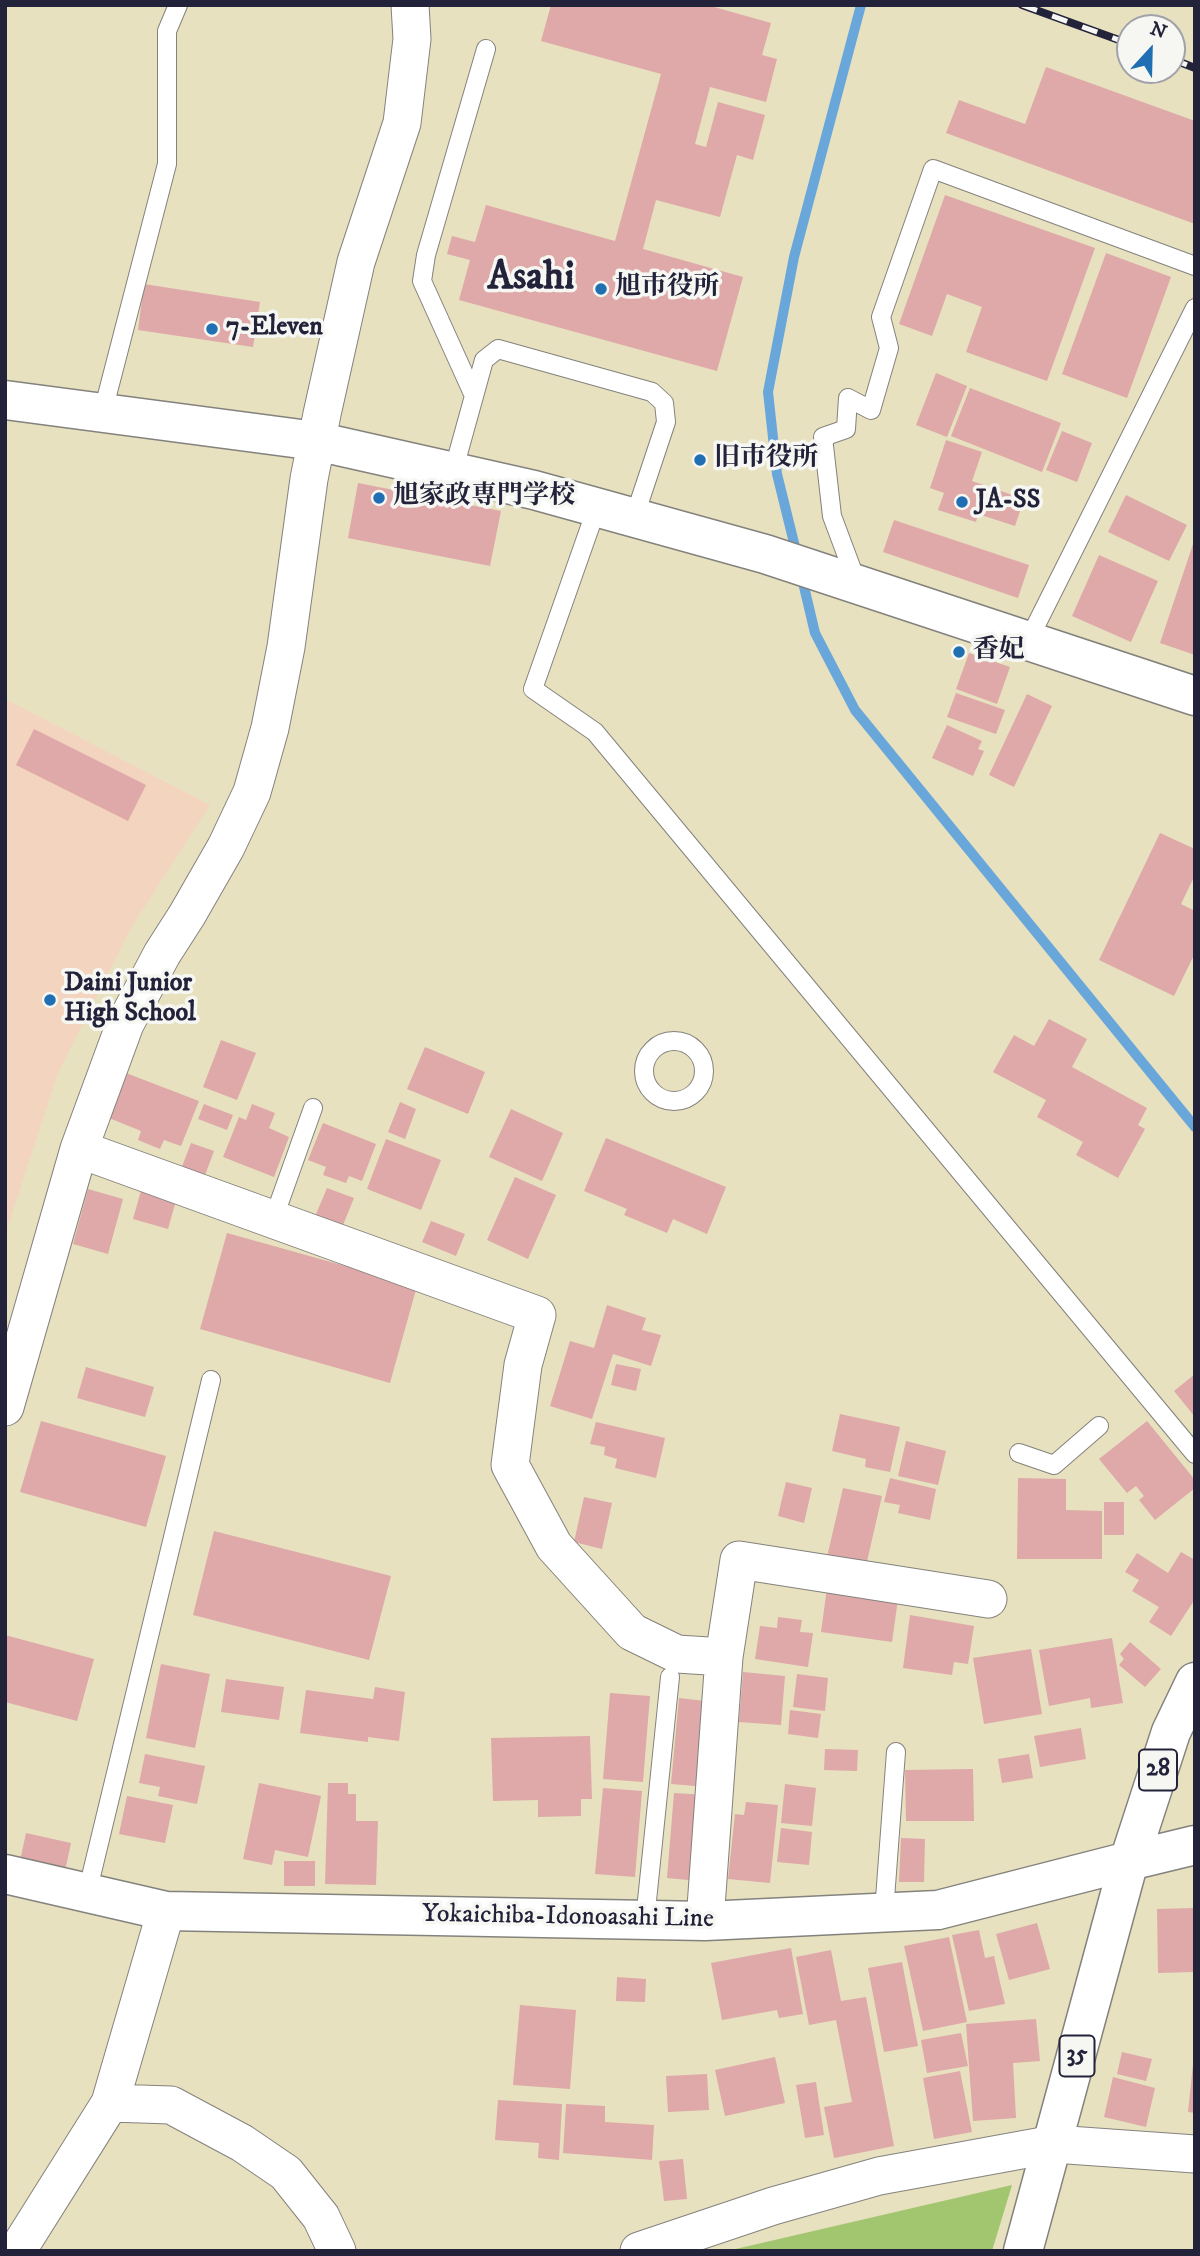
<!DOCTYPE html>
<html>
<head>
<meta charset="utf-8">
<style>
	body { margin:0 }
	#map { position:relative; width:1200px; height:2256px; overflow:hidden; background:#e7e1bf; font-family:"IM FELL DW Pica",serif }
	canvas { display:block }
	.frame { position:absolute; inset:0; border:7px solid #22223b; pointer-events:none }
	.north { position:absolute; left:1116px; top:14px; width:70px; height:70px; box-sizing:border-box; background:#f6f6f2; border:2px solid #a1a1a9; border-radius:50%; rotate:22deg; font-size:19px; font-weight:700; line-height:28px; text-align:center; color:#22223b }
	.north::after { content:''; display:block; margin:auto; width:24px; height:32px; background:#1f6fb2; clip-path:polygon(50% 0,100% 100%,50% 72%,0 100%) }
</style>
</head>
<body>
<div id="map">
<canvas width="1200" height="2256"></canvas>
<div class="frame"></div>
<div class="north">N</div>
</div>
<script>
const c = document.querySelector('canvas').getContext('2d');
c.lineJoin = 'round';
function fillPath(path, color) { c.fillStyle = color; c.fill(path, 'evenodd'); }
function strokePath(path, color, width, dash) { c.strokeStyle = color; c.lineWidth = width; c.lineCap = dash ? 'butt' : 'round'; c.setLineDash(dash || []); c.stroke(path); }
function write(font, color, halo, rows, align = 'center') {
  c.font = font + ' "IM FELL DW Pica","Noto Serif JP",serif'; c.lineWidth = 7; c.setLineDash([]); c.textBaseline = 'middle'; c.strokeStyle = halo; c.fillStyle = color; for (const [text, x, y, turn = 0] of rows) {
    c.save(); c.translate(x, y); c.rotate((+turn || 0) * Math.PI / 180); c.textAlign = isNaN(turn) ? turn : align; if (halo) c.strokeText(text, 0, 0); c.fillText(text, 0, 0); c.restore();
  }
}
const built = new Path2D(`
	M5 699 210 805 131 928 58 1073 5 1235Z`);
const green = new Path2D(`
	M1012 2185 992 2251H727Z`);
const stream = new Path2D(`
	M797 555 777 474 768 392 794 257 861 5
	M801 574 815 633 855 710 1195 1127`);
const building = new Path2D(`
	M551 5H707L771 23 762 55 777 59 766 102 710 87 695 144 706 147 718 102 765 115 753 160 737 155 720 217 656 200 643 249 743 277 717 371 459 300 470 260 447 254 452 236 475 242 486 205 615 241 661 74 541 41Z
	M1046 67 1195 121V224L946 133 959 100 1025 124Z
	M945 195 1095 248 1047 381 966 352 982 307 947 294 932 336 899 324Z
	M1106 253 1171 277 1127 398 1062 374Z
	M144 284 260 302 253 347 138 330Z
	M936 373 967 386 947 437 916 425Z
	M970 388 1061 423 1042 472 951 436Z
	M1062 431 1092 443 1077 482 1046 470Z
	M946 440 982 452 972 481 1024 499 1015 526 978 514 976 522 938 510 944 493 930 488Z
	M358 483 501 511 490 566 348 538Z
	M1126 495 1187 525 1169 561 1108 532Z
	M894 520 1029 565 1018 598 883 552Z
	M1195 538V655L1160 643Z
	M1099 555 1158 581 1131 642 1072 616Z
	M969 653 1010 667 997 704 956 689Z
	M956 693 1005 710 996 734 947 717Z
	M1027 694 1052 706 1014 787 989 775Z
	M947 725 982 741 978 749 984 751 973 776 932 758Z
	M34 729 146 785 128 821 16 765Z
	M1160 833 1195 849V875L1181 904 1195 911V953L1174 996 1099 960Z
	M1049 1019 1087 1039 1072 1067 1147 1108 1138 1125 1145 1129 1118 1178 1076 1155 1083 1142 1037 1117 1046 1100 993 1072 1014 1035 1034 1046Z
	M221 1040 256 1053 237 1100 203 1087Z
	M425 1047 485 1072 468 1114 407 1089Z
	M126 1073 199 1101 181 1146 164 1140 160 1149 138 1140 141 1131 109 1118Z
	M400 1102 416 1109 405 1139 388 1132Z
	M204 1104 233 1115 227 1130 198 1119Z
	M252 1104 275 1113 269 1128 289 1137 274 1177 223 1157 239 1117 246 1120Z
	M511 1109 563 1133 542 1181 489 1157Z
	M323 1123 376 1144 362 1181 349 1176 346 1183 323 1175 326 1167 308 1160Z
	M606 1138 726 1187 707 1234 673 1219 667 1233 624 1215 627 1209 584 1191Z
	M386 1139 441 1160 421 1210 367 1189Z
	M191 1143 214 1151 204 1178 181 1169Z
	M515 1177 556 1195 528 1259 487 1240Z
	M142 1187 177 1197 168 1229 133 1219Z
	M327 1188 354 1198 341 1230 314 1219Z
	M88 1189 123 1199 108 1254 73 1244Z
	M431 1221 465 1234 456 1256 422 1242Z
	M227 1233 417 1286 390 1383 200 1329Z
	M607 1305 646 1318 642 1330 661 1335 651 1366 613 1354 592 1419 550 1406 570 1341 594 1348Z
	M616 1364 641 1369 636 1391 611 1385Z
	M86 1367 154 1387 145 1417 77 1398Z
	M1195 1374V1417L1174 1391Z
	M840 1414 900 1427 890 1472 865 1467 866 1459 832 1451Z
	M41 1421 166 1456 146 1527 20 1492Z
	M1147 1421 1195 1480V1488L1155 1520 1139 1500 1144 1496 1136 1486 1127 1493 1099 1459Z
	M596 1422 665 1438 656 1478 615 1468 617 1459 604 1455 605 1447 590 1444Z
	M906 1441 946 1451 938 1485 898 1476Z
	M890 1478 936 1489 930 1520 898 1513 900 1505 884 1502Z
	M1018 1478 1066 1479V1510L1102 1511V1559H1017Z
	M786 1482 812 1488 804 1523 778 1516Z
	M843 1488 882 1496 866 1566 827 1557Z
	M584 1497 612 1503 602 1549 574 1542Z
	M1104 1502H1124V1535H1104Z
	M214 1531 391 1576 369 1660 193 1615Z
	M1181 1552 1195 1560V1599L1171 1636 1149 1622 1159 1607 1132 1591 1139 1580 1125 1572 1137 1553 1168 1573Z
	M827 1588 898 1599 892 1642 821 1632Z
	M910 1615 974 1626 968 1664 954 1662 952 1675 903 1668Z
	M778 1617 802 1620 800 1632 813 1633 808 1667 755 1659 760 1626 777 1628Z
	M5 1635 94 1659 77 1721 5 1702Z
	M1112 1638 1123 1703 1091 1708 1090 1698 1049 1706 1039 1650Z
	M1130 1642 1161 1669 1145 1687 1119 1665 1124 1659 1120 1654Z
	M1031 1649 1042 1714 984 1724 973 1658Z
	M161 1664 210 1674 195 1748 146 1738Z
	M743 1672 785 1676 781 1725 739 1722Z
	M797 1674 828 1678 825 1711 793 1707Z
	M226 1679 284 1687 279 1720 221 1712Z
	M375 1687 405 1692 399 1741 368 1737V1742L300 1733 306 1690 373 1699Z
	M610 1693 650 1696 643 1782 603 1779Z
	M679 1698 714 1702 707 1787 671 1784Z
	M790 1710 821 1714 818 1738 788 1734Z
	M1081 1728 1086 1759 1040 1767 1034 1736Z
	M590 1736 592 1799H581V1816L538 1817V1800L493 1801 491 1738Z
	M825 1749 858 1750 857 1771 824 1770Z
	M145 1754 205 1766 197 1804 158 1796 160 1787 139 1783Z
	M1029 1754 1033 1778 1002 1783 998 1759Z
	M973 1769 974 1821H906L905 1770Z
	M259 1783 321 1796 308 1857 275 1850 272 1865 243 1859Z
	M328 1783H348V1794H356V1821H378L376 1885 325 1884Z
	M785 1784 816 1788 812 1826 781 1823Z
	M603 1788 642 1791 635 1877 595 1874Z
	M674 1793 707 1795 699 1881 667 1878Z
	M127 1796 173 1805 165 1843 119 1834Z
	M746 1802 778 1805 770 1883 728 1879 735 1814 744 1815Z
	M781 1828 812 1832 809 1865 777 1862Z
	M26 1833 71 1843 65 1871 20 1861Z
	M901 1838 925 1839 924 1882H899Z
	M284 1861H315V1886H284Z
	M1193 1908 1194 1972 1158 1973 1157 1909Z
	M1037 1923 1050 1969 1009 1980 996 1934Z
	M979 1930 985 1958 994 1956 1005 2004 969 2011 952 1935Z
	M949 1937 967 2022 923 2031 904 1946Z
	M791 1948 803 2014 779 2018 777 2010 722 2020 711 1963Z
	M831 1950 841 2001 866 1997 894 2146 834 2158 824 2107 852 2102 836 2020 809 2025 796 1957Z
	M902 1962 918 2046 884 2052 868 1968Z
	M617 1977 646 1979 645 2002 616 2001Z
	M520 2005 576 2010 570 2089 513 2085Z
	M1036 2019 1040 2061 1013 2063 1016 2118 973 2121 966 2024Z
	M961 2033 968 2066 927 2073 921 2040Z
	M1122 2052 1152 2059 1146 2081 1117 2074Z
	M775 2057 785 2103 725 2116 715 2070Z
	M1193 2064H1195V2113L1188 2112Z
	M960 2071 972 2132 934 2139 923 2078Z
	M707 2074 709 2110 668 2112 666 2076Z
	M1113 2077 1155 2088 1146 2127 1104 2117Z
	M816 2082 824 2135 805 2138 796 2085Z
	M498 2100 562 2104 559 2160 538 2158 539 2143 495 2140Z
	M566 2104 605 2106V2122L654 2125 652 2160 563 2153Z
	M683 2159 687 2199 664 2201 659 2161Z`);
const lane = new Path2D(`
	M474 396 422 281 426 255 486 49
	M103 411 167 164V31L178 5
	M453 472 484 360 498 349 652 392 664 403 666 422 634 518
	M597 507 533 689 595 732 1195 1454
	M857 583 832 516 823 437 846 429 848 398 871 410 889 348 881 317 933 169 1195 266
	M1028 641 1195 308
	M644 1071a30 30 0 1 1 60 0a30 30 0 1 1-60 0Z
	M273 1220 313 1108
	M1019 1453 1054 1465 1099 1426
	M87 1893 211 1380
	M884 1912 896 1752
	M645 1920 670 1677`);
const street = new Path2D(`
	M79 1149 537 1315 523 1365 510 1465 554 1546 632 1632 677 1654 724 1657 705 1921
	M5 1407 79 1149 125 1024 162 954 187 915 226 847 252 792 270 728 286 647 309 479 322 414 356 262 402 123 412 39 410 5
	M724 1657 739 1560 988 1599
	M110 2103 171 2105 242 2143 286 2173 321 2217 337 2251
	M17 2251 110 2103 166 1911
	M639 2251 773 2206 879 2176 1054 2144 1195 2154`);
const secondary = new Path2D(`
	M5 400 316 441 534 490 765 554 1195 696
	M5 1874 166 1911 705 1921 938 1910 1129 1861`);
const primary = new Path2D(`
	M1129 1861 1195 1845
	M1023 2251 1129 1861 1171 1732 1195 1682`);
const rail = new Path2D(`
	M1022 5 1130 44
	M1172 59 1195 68`);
const markers = [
	[601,289,7,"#1f6fb2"],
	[212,329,7,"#1f6fb2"],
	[700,460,7,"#1f6fb2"],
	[379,498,7,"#1f6fb2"],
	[962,502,7,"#1f6fb2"],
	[959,652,7,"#1f6fb2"],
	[50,1000,7,"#1f6fb2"]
];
const shields = [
	[1158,1770,38],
	[1077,2056,35]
];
const shieldNames = [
	["28",1158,1770],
	["35",1077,2056]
];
const poiNames = [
	["旭市役所",615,289],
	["7-Eleven",226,329],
	["旧市役所",714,460],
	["旭家政専門学校",393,498],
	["JA-SS",976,502],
	["香妃",973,652],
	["Daini Junior",64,985],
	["High School",64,1015]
];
const streetNames = [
	["Yokaichiba-Idonoasahi Line",568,1918,1]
];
const townNames = [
	["Asahi",531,280]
];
fillPath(built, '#f3d4be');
fillPath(green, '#a2c670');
strokePath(stream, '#69a7db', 10);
fillPath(building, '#dea9a8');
strokePath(lane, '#84827d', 20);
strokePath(street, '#84827d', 39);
strokePath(secondary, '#84827d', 41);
strokePath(primary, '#84827d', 41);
strokePath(lane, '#fff', 18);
strokePath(street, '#fff', 37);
strokePath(secondary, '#fff', 38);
strokePath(primary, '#fff', 38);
strokePath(rail, '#22223b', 8);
strokePath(rail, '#f6f6f2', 5, [16]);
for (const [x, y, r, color] of markers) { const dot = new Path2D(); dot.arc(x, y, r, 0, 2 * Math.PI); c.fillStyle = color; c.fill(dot); strokePath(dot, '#f6f6f2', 2.5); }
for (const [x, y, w] of shields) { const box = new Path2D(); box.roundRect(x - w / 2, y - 20.5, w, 41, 5); c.fillStyle = '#f6f6f2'; c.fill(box); strokePath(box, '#22223b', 2); }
write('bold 24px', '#22223b', null, shieldNames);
write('bold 26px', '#22223b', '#f6f6f2', poiNames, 'left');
write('26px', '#22223b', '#f6f6f2', streetNames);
write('bold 40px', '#22223b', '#f6f6f2', townNames);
</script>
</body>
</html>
